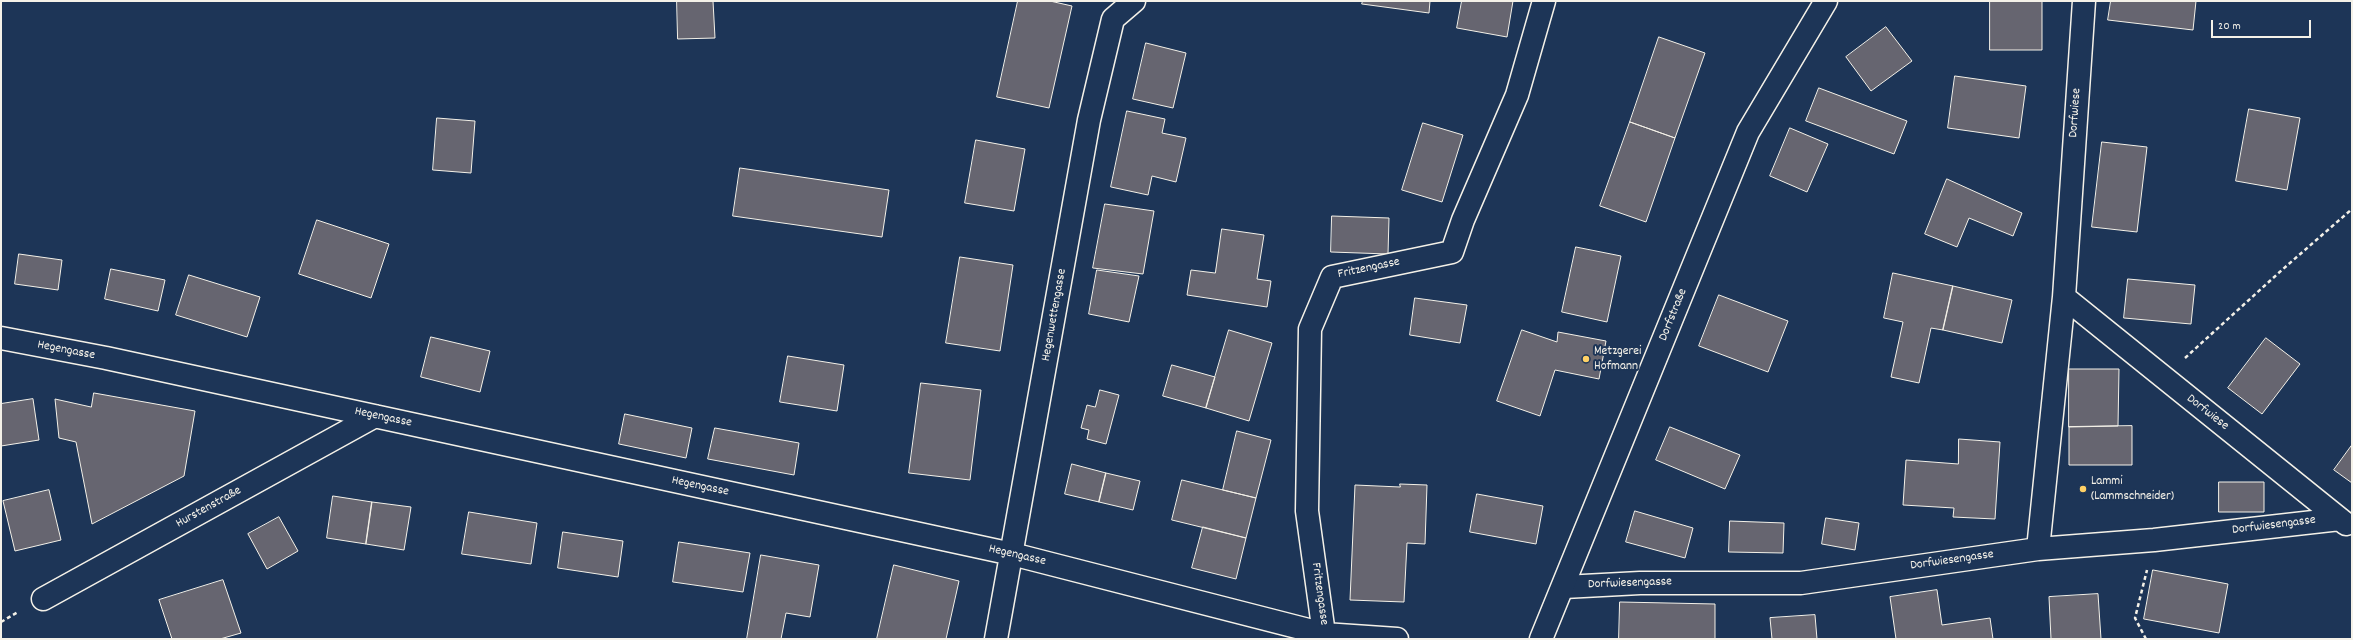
<!DOCTYPE html>
<html>
<head>
<meta charset="utf-8">
<style>
	body { margin:0 }
	#map { position:relative; width:2353px; height:640px; overflow:hidden; background:#1d3557; font-family:Dekko,sans-serif }
	canvas { display:block }
	.frame { position:absolute; inset:0; border:2px solid #f4f1e8; pointer-events:none }
	.scale { position:absolute; left:2211px; top:20px; width:100px; height:18px; box-sizing:border-box; border:2px solid #f4f1e8; border-top:0; padding-left:5px; font-size:12px; line-height:14px; white-space:nowrap; color:#f4f1e8; -webkit-text-stroke:3px #1d3557; paint-order:stroke }
</style>
</head>
<body>
<div id="map">
<canvas width="2353" height="640"></canvas>
<div class="frame"></div>
<div class="scale">20 m</div>
</div>
<script>
const c = document.querySelector('canvas').getContext('2d');
c.lineJoin = 'round';
function fillPath(path, color) { c.fillStyle = color; c.fill(path, 'evenodd'); }
function strokePath(path, color, width, dash) { c.strokeStyle = color; c.lineWidth = width; c.lineCap = dash ? 'butt' : 'round'; c.setLineDash(dash || []); c.stroke(path); }
function write(font, color, halo, rows, align = 'center') {
  c.font = font + ' Dekko,sans-serif'; c.lineWidth = 4; c.setLineDash([]); c.textBaseline = 'middle'; c.strokeStyle = halo; c.fillStyle = color; for (const [text, x, y, turn = 0] of rows) {
    c.save(); c.translate(x, y); c.rotate((+turn || 0) * Math.PI / 180); c.textAlign = isNaN(turn) ? turn : align; if (halo) c.strokeText(text, 0, 0); c.fillText(text, 0, 0); c.restore();
  }
}
const building = new Path2D(`
	M677 1H713L715 38 678 39Z
	M1018 1H1050L1072 6 1049 108 997 97Z
	M1363 1H1430L1429 13 1362 4Z
	M1462 1H1513L1507 37 1457 28Z
	M1990 1H2042V50H1990Z
	M2111 1H2196L2193 30 2108 20Z
	M1886 27 1912 61 1871 91 1846 57Z
	M1659 37 1705 53 1675 138 1630 122Z
	M1146 43 1186 53 1173 108 1133 99Z
	M1955 76 2026 86 2019 138 1948 128Z
	M1819 88 1907 121 1894 154 1806 121Z
	M2249 109 2300 118 2287 190 2236 181Z
	M1127 111 1165 119 1162 133 1186 138 1176 182 1152 176 1148 195 1111 187Z
	M437 118 475 121 471 173 433 170Z
	M1630 122 1675 138 1646 222 1600 206Z
	M1423 123 1463 135 1442 202 1402 190Z
	M1790 128 1828 144 1807 192 1770 176Z
	M976 140 1025 149 1014 211 965 203Z
	M2102 142 2147 147 2137 232 2092 227Z
	M740 168 889 190 882 237 733 216Z
	M1947 179 2022 213 2013 236 1969 218 1957 247 1925 234Z
	M1105 204 1154 211 1143 274 1093 268Z
	M1332 216 1389 218 1388 254 1331 252Z
	M317 220 389 244 371 298 299 274Z
	M1222 229 1264 235 1257 279 1271 281 1267 307 1187 295 1191 270 1215 273Z
	M1576 247 1621 256 1607 322 1562 312Z
	M19 254 62 260 58 290 15 284Z
	M960 257 1013 265 1000 351 946 343Z
	M111 269 165 280 158 311 105 299Z
	M1097 270 1139 276 1129 322 1089 314Z
	M1893 273 1953 286 1943 330 1931 328 1919 383 1891 377 1903 322 1884 318Z
	M189 275 260 297 247 337 176 315Z
	M2128 279 2195 285 2191 324 2124 318Z
	M1953 286 2012 300 2002 343 1943 330Z
	M1719 295 1788 321 1768 372 1699 346Z
	M1415 298 1467 305 1460 343 1410 335Z
	M1229 330 1272 343 1249 421 1206 408Z
	M1522 330 1557 342 1558 332 1606 341 1599 379 1555 370 1540 416 1497 401Z
	M431 337 490 351 480 392 421 377Z
	M2266 338 2300 364 2262 414 2228 388Z
	M788 356 844 365 837 411 780 402Z
	M1172 365 1215 377 1206 408 1163 396Z
	M2069 369H2119L2118 426 2069 427Z
	M921 383 981 390 970 480 909 473Z
	M1100 390 1119 395 1106 444 1087 439 1089 430 1081 428 1087 405 1095 407Z
	M94 393 195 411 184 476 92 524 76 442 59 438 55 399 91 407Z
	M33 399 39 440 1 446V404Z
	M625 414 692 428 686 458 619 444Z
	M2132 426V465H2069V427Z
	M1670 427 1740 455 1725 489 1656 460Z
	M715 428 799 443 794 475 708 459Z
	M1237 431 1271 440 1256 498 1223 490Z
	M1959 439 2000 442 1995 519 1953 517 1954 508 1903 505 1906 460 1958 464Z
	M2352 445V483L2334 470Z
	M1072 464 1106 473 1099 502 1065 494Z
	M1106 473 1140 481 1133 510 1099 502Z
	M1182 480 1256 498 1246 538 1172 520Z
	M2219 482H2264V512H2219Z
	M1400 484 1427 485 1425 544 1407 543 1404 602 1350 600 1355 485 1400 487Z
	M49 490 61 540 15 551 3 501Z
	M1477 494 1543 506 1536 544 1470 532Z
	M333 496 372 502 366 544 327 538Z
	M372 502 411 507 404 550 366 544Z
	M1635 511 1693 528 1685 558 1626 542Z
	M469 512 537 523 531 564 462 554Z
	M279 517 298 551 267 569 248 534Z
	M1826 518 1859 523 1855 550 1822 544Z
	M1730 521 1784 523 1783 553 1729 552Z
	M1203 527 1246 538 1236 579 1192 568Z
	M563 532 623 541 618 577 558 568Z
	M679 542 750 553 743 592 673 582Z
	M761 555 819 565 810 617 786 613 781 639H747Z
	M894 565 959 581 946 639H877Z
	M2153 570 2228 584 2219 633 2144 619Z
	M223 580 241 633 220 639H172L159 600Z
	M1937 590 1942 625 1990 618 1993 639H1896L1890 597Z
	M2098 594 2101 639H2051L2049 597Z
	M1620 602 1715 604V639H1619Z
	M1815 615 1817 639H1772L1770 618Z`);
const path = new Path2D(`
	M2185 358 2283 269 2352 209
	M1 622 18 612
	M2146 639 2135 618 2147 570`);
const street = new Path2D(`
	M2084 1 2064 297 2346 524
	M1 338 106 358 1012 554 1324 634 1397 639
	M2038 549 2064 297
	M1564 587 1640 583H1801L2038 549 2154 540 2340 519
	M43 599 375 416
	M1324 634 1307 511 1310 329 1332 277 1452 252 1463 220 1517 95 1544 1
	M996 639 1089 120 1113 19 1134 1`);
const secondary = new Path2D(`
	M1541 639 1748 132 1826 1`);
const markers = [
	[1586,359,4,"#ffd166"],
	[2083,489,4,"#ffd166"]
];
const streetNames = [
	["Dorfwiese",2076,113,-86],
	["Fritzengasse",1369,269,-12],
	["Hegenwettengasse",1055,315,-80],
	["Dorfstraße",1674,315,-68],
	["Hegengasse",66,351,11],
	["Dorfwiese",2207,413,38],
	["Hegengasse",383,418,12],
	["Hegengasse",700,487,12],
	["Hurstenstraße",209,508,-29],
	["Dorfwiesengasse",2274,526,-7],
	["Hegengasse",1017,556,13],
	["Dorfwiesengasse",1952,561,-8],
	["Dorfwiesengasse",1630,584,-2],
	["Fritzengasse",1319,594,82]
];
const poiNames = [
	["Metzgerei",1594,352],
	["Hofmann",1594,367],
	["Lammi",2091,482],
	["(Lammschneider)",2091,497]
];
fillPath(building, '#666570');
strokePath(building, '#f4f1e8', 1);
strokePath(street, '#f4f1e8', 25);
strokePath(secondary, '#f4f1e8', 25);
strokePath(path, '#f4f1e8', 2.5, [4, 3]);
strokePath(street, '#1d3557', 22);
strokePath(secondary, '#1d3557', 22);
for (const [x, y, r, color] of markers) { const dot = new Path2D(); dot.arc(x, y, r, 0, 2 * Math.PI); c.fillStyle = color; c.fill(dot); strokePath(dot, '#1d3557', 1.5); }
write('13px', '#f4f1e8', '#1d3557', streetNames);
write('13px', '#f4f1e8', '#1d3557', poiNames, 'left');
</script>
</body>
</html>
